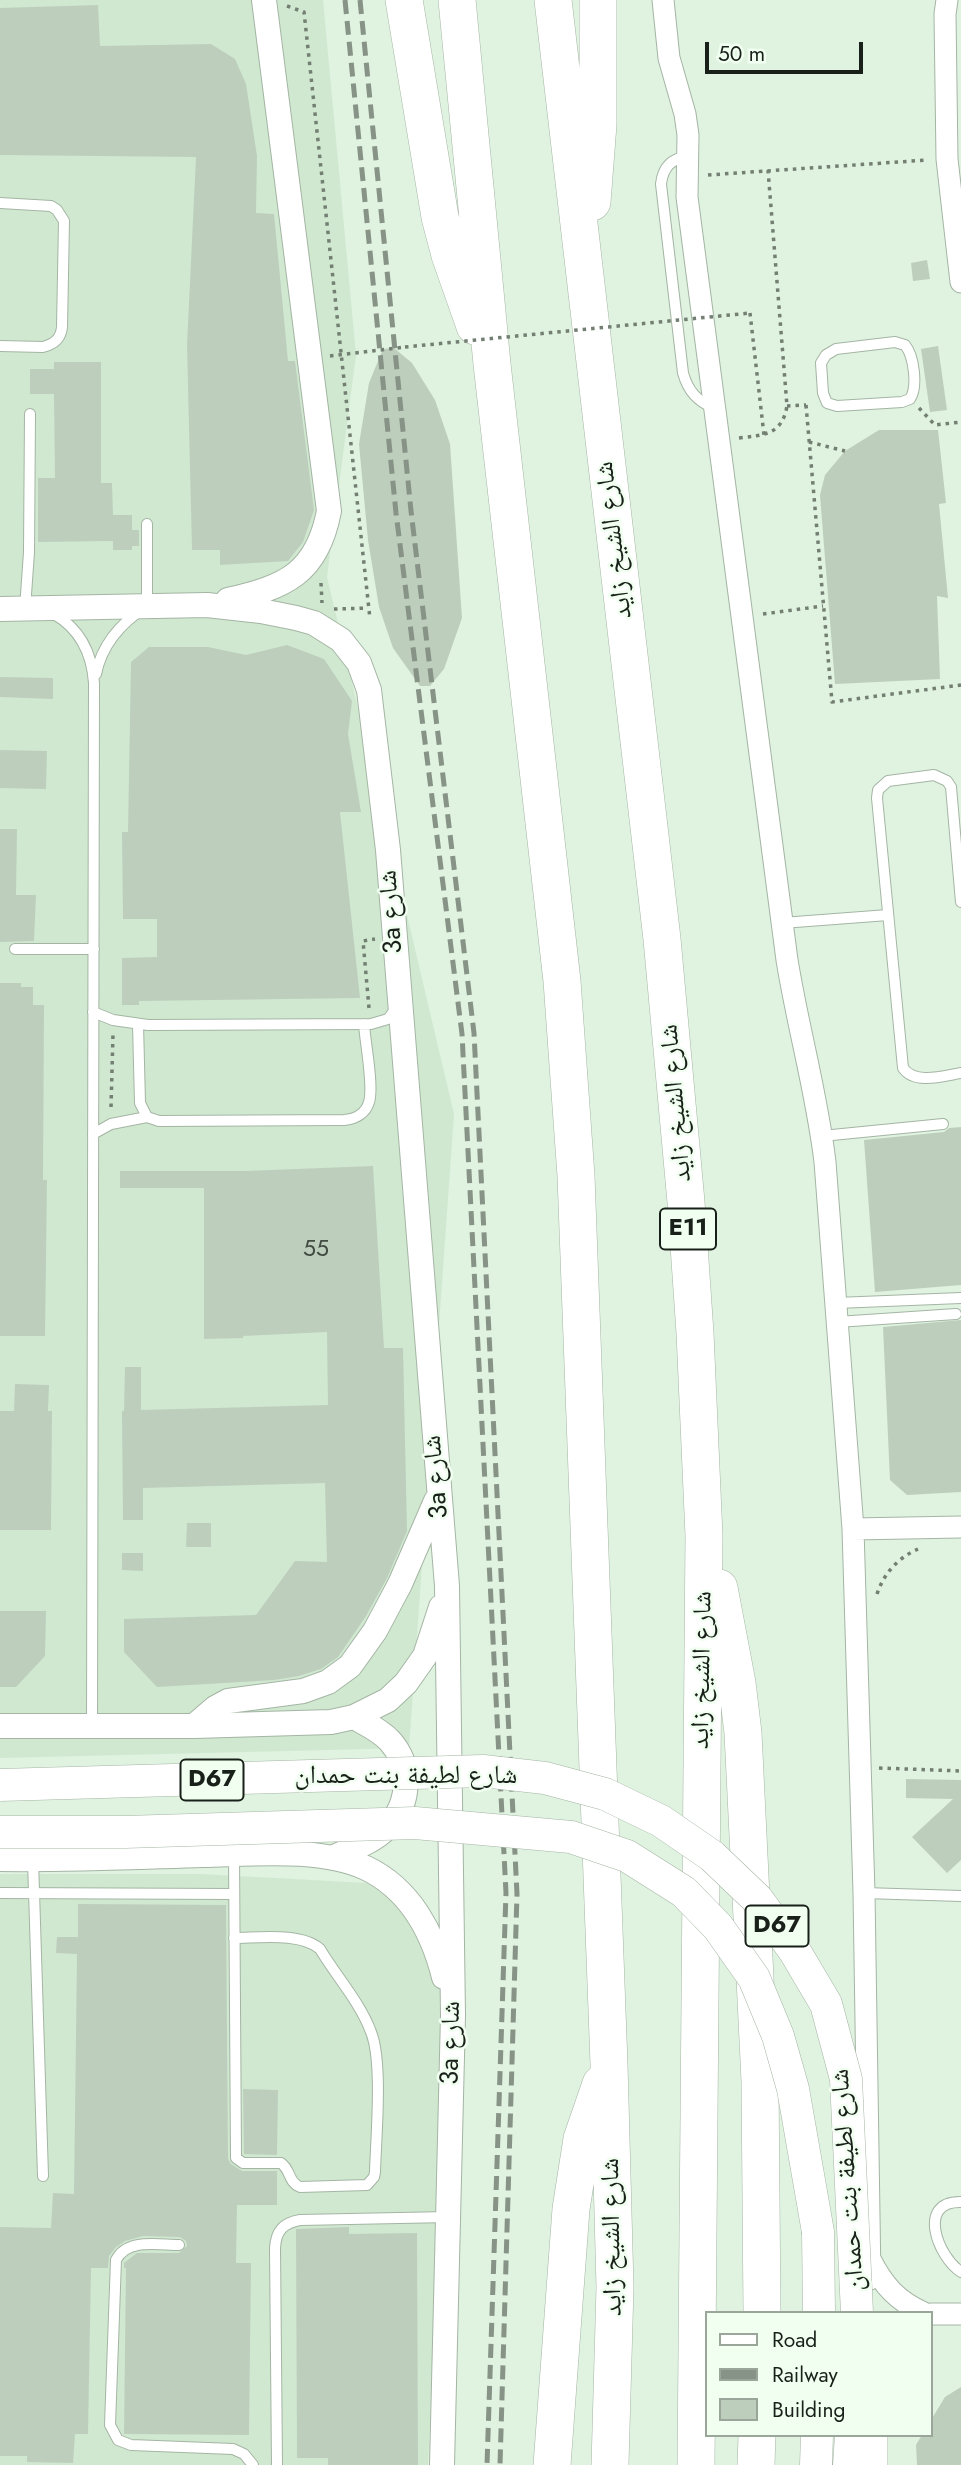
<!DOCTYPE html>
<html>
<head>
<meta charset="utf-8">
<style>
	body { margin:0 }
	#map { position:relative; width:961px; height:2465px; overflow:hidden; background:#e0f2e0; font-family:Jost,sans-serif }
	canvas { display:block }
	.legend { position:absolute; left:705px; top:2311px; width:228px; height:126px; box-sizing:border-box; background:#f0fff0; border:2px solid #9aa69a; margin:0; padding:9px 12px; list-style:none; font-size:21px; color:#192019 }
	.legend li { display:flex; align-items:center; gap:14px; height:35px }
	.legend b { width:35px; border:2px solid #9aa69a }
	.scale { position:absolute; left:705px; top:42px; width:158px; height:32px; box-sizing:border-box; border:4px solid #192019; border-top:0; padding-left:9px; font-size:21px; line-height:24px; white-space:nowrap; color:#192019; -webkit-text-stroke:5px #f0fff0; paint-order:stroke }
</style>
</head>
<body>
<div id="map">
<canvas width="961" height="2465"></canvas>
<ul class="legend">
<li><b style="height:9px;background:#fff"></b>Road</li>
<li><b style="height:9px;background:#869386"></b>Railway</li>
<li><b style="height:19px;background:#bdcebd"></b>Building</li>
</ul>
<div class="scale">50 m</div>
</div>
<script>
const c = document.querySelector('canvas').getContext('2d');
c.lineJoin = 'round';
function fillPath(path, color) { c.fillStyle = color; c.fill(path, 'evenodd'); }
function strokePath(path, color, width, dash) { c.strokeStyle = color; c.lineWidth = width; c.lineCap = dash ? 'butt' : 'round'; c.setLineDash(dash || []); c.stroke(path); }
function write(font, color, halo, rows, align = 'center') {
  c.font = font + ' Jost,"Noto Naskh Arabic",sans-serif'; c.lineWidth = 5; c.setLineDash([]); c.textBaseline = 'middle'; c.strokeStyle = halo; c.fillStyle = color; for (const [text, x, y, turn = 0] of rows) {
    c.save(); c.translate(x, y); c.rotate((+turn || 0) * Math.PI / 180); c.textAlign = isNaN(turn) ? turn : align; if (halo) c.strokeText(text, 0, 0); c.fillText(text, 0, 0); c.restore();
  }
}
const built = new Path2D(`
	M0 0H323L356 355 327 577 454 1114 409 1748 0 1758Z
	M0 1874H201L385 1884 449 1985 428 2465H0Z`);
const building = new Path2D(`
	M98 5 100 46 211 44 235 59 246 84 257 156 256 213 274 214 288 361H295L314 510 303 542 288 561 220 565V550H192L187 345 196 157 0 155V8Z
	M927 260 930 279 913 281 911 263Z
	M938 346 947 410 930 412 921 349Z
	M394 348 412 363 435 400 450 444 462 618 444 669 430 686H420L393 648 379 607 368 540 359 444 369 383 383 349Z
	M54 362H101V483H112L113 515H132V530H139V546H132V550H113V541L38 542V478H55L54 394H30V369H54Z
	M879 430H938L946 503 939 504 948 598 937 596 940 679 835 684 820 495 825 475 845 451Z
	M287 645 324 659 352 701 348 734 361 812H340L360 998 139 1001V1005H122V958L157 957V919H123L122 832H128L131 662 149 647H208L246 655Z
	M0 677 53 678V699L0 697Z
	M0 750 47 751 46 789 0 788Z
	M0 829H17L16 895H36L34 941 0 942Z
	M0 983H21V987H33V1005H44L43 1180H47L45 1336H0Z
	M961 1127V1285L875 1292 864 1140 944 1132 949 1128Z
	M373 1166 384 1348H403L407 1531 387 1578 366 1616 338 1657 321 1669 299 1676 274 1680 157 1687 124 1652V1619L256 1615 295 1561 327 1562 325 1483 143 1488V1520H123L122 1411H124L125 1367H141V1410L328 1405 327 1332 243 1336V1338L204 1339V1188H120V1171H245Z
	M961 1320V1492L907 1495 890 1480 883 1327Z
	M15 1384 49 1385 48 1411H52L51 1530H0V1411H14Z
	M187 1523H211V1547H186Z
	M122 1553H143V1571L122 1570Z
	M0 1611H46L45 1656 16 1687H0Z
	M906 1779 961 1780V1860L947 1873 912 1837 953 1799 906 1798Z
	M78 1904 226 1905 228 2159 231 2164 242 2171H277V2205H237L236 2263H251L249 2435 124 2434 126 2268H124V2263L137 2253H179L187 2246 186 2241 180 2237 143 2236 125 2241 116 2247 109 2256 108 2268H91L88 2434H75L73 2463 27 2462V2456H0V2227L51 2228 53 2193 74 2194 77 1954 56 1953 57 1937H78Z
	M243 2089 278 2090 277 2155 244 2154Z
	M349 2227V2234L417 2233 418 2465H328V2458H297L296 2229Z
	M961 2387V2465H917L916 2445 922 2435H931V2420L945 2397Z`);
const path = new Path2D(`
	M287 6 304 12 370 619
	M708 175 927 160
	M750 313 764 435
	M330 356 405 347
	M806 405 832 702 961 685
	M787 406 806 405
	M919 408 935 425 961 422
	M739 438C764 435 782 435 787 406L768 170
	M809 442 845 451
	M321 583 322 603
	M334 609 368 608
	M763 614 823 606
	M369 1008 363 941 375 939
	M111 1107 113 1035
	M877 1594C884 1573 898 1558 918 1549
	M879 1768 961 1771`);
const service = new Path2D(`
	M688 156C671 159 663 167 661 184L683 373C688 391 697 401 715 409
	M0 203 51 206 57 210 64 221 62 327C61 338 55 344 43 347L0 346
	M895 342 905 345C914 356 918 387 910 399L902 402 837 406 827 403 823 393 821 363 826 355 836 349Z
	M25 609 29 552 30 414
	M54 614C80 629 92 654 94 683L92 1727
	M96 674C102 644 122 622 147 606V524
	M961 902 951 787 947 781 934 775 888 781 878 790 877 798 903 1068C915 1085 943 1076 961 1073
	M782 923 888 915
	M15 949H94
	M93 1012 113 1020 148 1025 371 1024 388 1019 397 1007
	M138 1024 140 1103 147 1117 159 1121 344 1120C356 1119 366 1113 369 1102 374 1086 365 1042 364 1024
	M93 1134 111 1124 147 1117
	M822 1136 943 1124
	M836 1303 961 1298
	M837 1322 956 1314
	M234 1854 236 2158 243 2163H281C291 2170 288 2182 300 2187L367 2185 374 2177 375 2172C376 2136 383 2062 371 2032 360 2002 336 1976 320 1949 301 1932 258 1938 234 1938
	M33 1860 43 2176
	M0 1893 234 1894
	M864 1893 961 1896
	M961 2202C916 2201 938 2257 961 2272
	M179 2245C158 2245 127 2238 116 2260L110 2425 118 2440 131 2445 233 2449 244 2454 253 2465
	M277 2465 275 2248C276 2231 283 2223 300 2220L449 2217`);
const minor = new Path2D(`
	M663 0 669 58 685 114 688 135 687 197 787 960C798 1028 817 1094 825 1162L853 1529 864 1893 870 2279
	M947 0 945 14 947 159 961 282
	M853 1529 961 1527
	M870 2259C883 2285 897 2301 924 2313
	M931 2314H961`);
const tertiary = new Path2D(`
	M228 600C285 587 317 574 329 511L264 0
	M0 609 207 605 261 611 296 618 314 623 341 640 359 663 369 690 388 850 447 1586 453 2015 442 2465
	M0 1726H194L331 1722 354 1717 388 1700 406 1683 425 1656 441 1607
	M194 1726 215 1708 228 1701 303 1691 328 1682 350 1666 375 1631 400 1584 436 1501
	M334 1857C350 1850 369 1843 382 1832 410 1809 414 1768 390 1741 380 1730 366 1724 354 1717
	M0 1859C68 1860 135 1857 203 1855 253 1854 320 1847 366 1868 410 1889 433 1933 444 1977`);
const primary = new Path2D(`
	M818 2232 819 2313
	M816 2465 817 2435
	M849 2465 851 2435`);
const motorway = new Path2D(`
	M404 0 440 217 450 255 475 326
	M457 0 492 364 562 981 576 1176 609 2064 615 2287 610 2465
	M553 0 662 939 686 1202 695 1333 704 1536 696 2465
	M592 202 598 124V0
	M719 1588 737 1683 743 1733 760 2081 762 2313
	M552 2465 571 2209 582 2139 601 2084
	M756 2465 757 2435
	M869 2465V2435`);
const rail = new Path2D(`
	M345 0 396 513 462 1034 506 1893 487 2465
	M360 0 411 511 474 1033 517 1894 500 2465`);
const pathBridge = new Path2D(`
	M405 347 750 313`);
const primaryBridge = new Path2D(`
	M0 1785 483 1771 545 1778 605 1794 661 1821 712 1856 757 1899 794 1950 826 2004 846 2079 857 2313
	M0 1832H125L415 1823 571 1837 627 1856 684 1892 718 1927 754 1978 778 2036 793 2089 818 2232`);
const numberNames = [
	["55",316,1250]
];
const shields = [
	[688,1229,56],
	[212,1780,63],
	[777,1926,63]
];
const shieldNames = [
	["E11",688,1229],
	["D67",212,1780],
	["D67",777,1926]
];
const streetNames = [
	["شارع الشيخ زايد",615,540,-97],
	["3a شارع",392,912,-94],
	["شارع الشيخ زايد",677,1103,-95],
	["3a شارع",437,1477,-95],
	["شارع الشيخ زايد",703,1670,-89],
	["شارع لطيفة بنت حمدان",406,1777],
	["3a شارع",452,2043,-89],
	["شارع لطيفة بنت حمدان",849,2180,-94],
	["شارع الشيخ زايد",613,2237,-91]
];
fillPath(built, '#d0e8d0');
fillPath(building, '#bdcebd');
strokePath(service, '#a4b5a4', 12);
strokePath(minor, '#a4b5a4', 23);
strokePath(tertiary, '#a4b5a4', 26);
strokePath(primary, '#a4b5a4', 33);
strokePath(motorway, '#a4b5a4', 38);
strokePath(path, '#737f73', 3.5, [3.5, 5]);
strokePath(service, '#fff', 10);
strokePath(minor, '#fff', 21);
strokePath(tertiary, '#fff', 24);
strokePath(primary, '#fff', 32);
strokePath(motorway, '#fff', 37);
strokePath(rail, '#869386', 5, [14, 7]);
strokePath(primaryBridge, '#a4b5a4', 33, []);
strokePath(pathBridge, '#737f73', 3.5, [3.5, 5]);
strokePath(primaryBridge, '#fff', 32);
write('23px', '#424c42', null, numberNames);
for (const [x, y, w] of shields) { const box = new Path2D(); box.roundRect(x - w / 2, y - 20.5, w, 41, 5); c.fillStyle = '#f0fff0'; c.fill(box); strokePath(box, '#192019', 2); }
write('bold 24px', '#192019', null, shieldNames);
write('26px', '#192019', '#f0fff0', streetNames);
</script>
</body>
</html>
